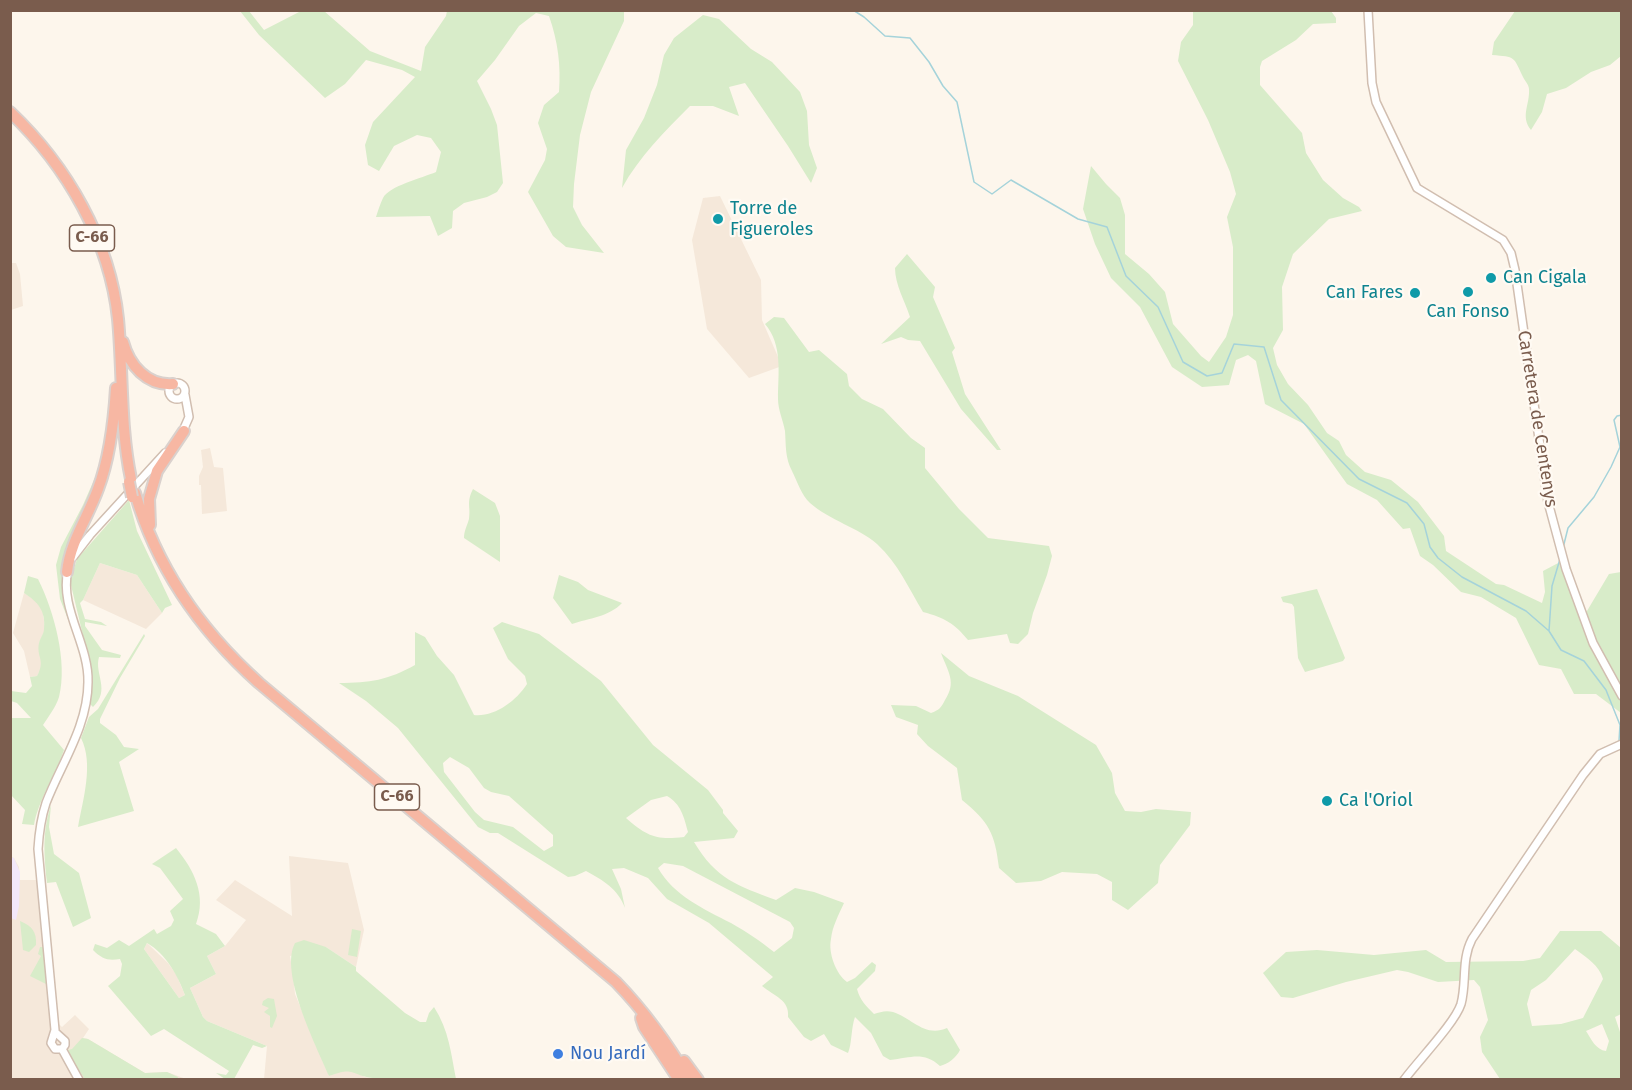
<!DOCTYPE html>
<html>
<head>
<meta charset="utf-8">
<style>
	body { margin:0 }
	#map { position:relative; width:1632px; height:1090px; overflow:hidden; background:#fdf6ec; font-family:"Fira Sans",sans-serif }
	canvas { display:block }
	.frame { position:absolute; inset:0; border:12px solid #7a5c4d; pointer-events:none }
</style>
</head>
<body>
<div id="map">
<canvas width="1632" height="1090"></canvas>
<div class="frame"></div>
</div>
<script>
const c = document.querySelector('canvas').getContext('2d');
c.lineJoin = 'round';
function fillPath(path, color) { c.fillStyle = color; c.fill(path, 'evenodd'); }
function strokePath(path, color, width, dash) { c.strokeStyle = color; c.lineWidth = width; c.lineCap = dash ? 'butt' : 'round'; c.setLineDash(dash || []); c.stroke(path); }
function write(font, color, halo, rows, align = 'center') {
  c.font = font + ' "Fira Sans",sans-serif'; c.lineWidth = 4.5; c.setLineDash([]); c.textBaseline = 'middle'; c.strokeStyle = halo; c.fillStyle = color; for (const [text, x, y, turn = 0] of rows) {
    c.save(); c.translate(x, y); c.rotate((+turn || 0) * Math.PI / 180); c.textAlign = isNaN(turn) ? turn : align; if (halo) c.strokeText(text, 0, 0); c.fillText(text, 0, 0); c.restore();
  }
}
const residential = new Path2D(`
	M720 196 761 280 762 320 782 366 749 378 707 329 692 240 703 198Z
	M11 263H16L20 274 23 306 11 310Z
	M210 448 214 467 223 468 227 511 202 514 201 485H199V476L203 467 201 450Z
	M100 563 137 575 162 613 146 629 83 600Z
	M24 593 37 601 43 612 45 630 39 643 42 667 37 676 30 677 24 651 13 633Z
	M289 856 348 863 364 930 356 967 326 947 290 956 293 974 295 994 329 1076 341 1071H353L365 1077 378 1079H264L267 1046 207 1021 203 1017 190 988 216 974 207 956 225 946 246 920 216 900 235 880 292 916Z
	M11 857 14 858 19 867 20 880H40L53 1018 62 1027 75 1015 89 1029 83 1038 88 1039 145 1073 167 1072 186 1079 11 1080Z
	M147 943 168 963 176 974 185 995 179 998 144 949Z`);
const education = new Path2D(`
	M11 857 14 858 20 872 19 906 16 920 11 918Z`);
const green = new Path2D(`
	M240 11H249L264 30 301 11H324L370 51 421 71 425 47 446 16 447 11H624V21L591 92 580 135 574 184 573 207 582 225 604 253 566 247 553 236 528 192 545 160 547 149 538 123 544 105 559 92C561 65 558 42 549 16L536 13 519 26 495 60 477 81 491 109 497 125 503 183 497 192 487 197 464 203 453 211 452 228 438 236 430 216 376 217C378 211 380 204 383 198 389 186 422 178 436 172L441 152 431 138 417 135 394 146 379 171 368 165 365 145 373 122 415 77 402 70 366 60 345 84 325 98 259 35Z
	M1193 11H1331L1336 18V23L1313 24 1296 40 1262 61 1260 67V85L1302 133 1306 153 1323 180 1343 198 1359 207 1362 211 1329 219 1293 254 1282 287 1283 330 1273 348 1277 365 1288 384 1308 405 1327 433 1339 441 1346 455 1365 472 1391 480 1418 502 1444 536 1446 551 1496 584 1504 585 1542 603 1545 592 1543 571 1562 561 1584 616 1609 574 1621 572V713L1596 694H1574L1561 669 1539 665 1516 618 1481 597 1461 592 1433 565 1420 556 1410 528 1403 529 1377 500 1347 484 1304 424 1265 404 1256 361 1248 355 1236 360 1229 385 1202 387 1172 367 1140 307 1111 278 1095 244 1083 209 1091 166 1106 184 1120 198 1125 215V254L1149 274 1165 292 1173 324 1201 356 1209 362 1226 337 1233 315V247L1227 217 1236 194 1230 172 1208 120 1178 61 1181 42 1193 25Z
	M1515 11H1621V56L1610 65 1591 72 1566 88 1547 94 1542 112 1531 130C1520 116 1530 105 1529 89 1529 85 1525 81 1523 77 1513 56 1516 57 1492 55L1494 42Z
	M703 15 719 19 751 49 772 62 800 92 807 111 809 145 817 168 811 183 788 146 745 83 729 87 739 116 713 106H690C665 131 639 157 622 188L626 150 644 118 657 85 664 55 674 38Z
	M907 254 935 287 933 297 955 348 952 352 965 394 1001 450H997L961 409 920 341 908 340 901 337 881 344 910 317C905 301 895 285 895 268Z
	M774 317 784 318 809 352 819 350 847 374 849 386 862 399 883 409 911 438 925 448V468L959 509 988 538 1049 546 1052 556 1047 575 1033 613 1028 634 1018 644 1010 643 1007 634 968 640C954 623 945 618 923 612 909 589 898 563 877 544 859 528 829 520 810 503 802 496 797 481 792 471 785 458 786 445 785 431 783 420 778 410 778 399 778 374 783 345 765 324Z
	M101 464 93 491 65 556 62 578 65 606 73 632 60 599 56 565 61 547 83 505Z
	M473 489 495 503 500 516V562L464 538C464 531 467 526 469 519 471 506 466 503 473 489Z
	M129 500 137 531 172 605 165 608 162 613 137 575 100 563 83 600 80 603 85 619 101 622 107 626 85 622V626L102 650 121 655 120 658 99 657C94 674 111 690 93 707L90 704 92 673 70 581 77 559Z
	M559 575 578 582 588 590 622 603C609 617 589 618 572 624L553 598Z
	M28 576 38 579C54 611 68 662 59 697 56 707 48 717 43 725L64 750C56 774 38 801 34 825L22 824 25 810 11 795V718H31L17 703 11 701V691L26 693 32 686 30 677 37 676C46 660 36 657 39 643 40 638 44 634 44 629 46 611 38 602 24 593Z
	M1317 589 1345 658 1343 661 1305 672 1298 658 1294 607 1292 604 1283 602 1281 597Z
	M502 622 539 634 601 681 653 745 708 790 723 810V813L738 831 734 838 694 842C716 879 738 886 776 900L795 888 814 892 844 903C839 914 832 927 831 939 828 953 836 974 847 982L855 978 872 962 876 965 875 971 857 989C860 1000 866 1006 874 1014 880 1012 886 1010 893 1012 912 1018 925 1038 947 1028L960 1050C956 1058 948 1064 940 1066 923 1051 911 1058 890 1060L883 1056 871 1033 855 1017C851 1028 852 1044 848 1053L831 1045 824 1034 811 1041 804 1037 788 1017C790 1000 774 996 762 986L773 977 709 923 667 899 648 878 624 868 612 869 621 889 625 908C618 889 603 880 586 871L575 876 568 877 498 833H490L478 827 398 728 366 701 339 683C370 683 388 680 415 665V632L425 637 437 656 454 675 474 715C495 717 516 701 527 684L525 676 508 659 493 628ZM450 757 469 768 484 788 491 792 509 796 553 835V846L544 851 513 827 484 820 475 812 444 772 443 763ZM667 796C681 804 684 817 688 832L684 837C656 840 648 837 626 818L651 800ZM664 863 683 866 790 922 794 928 792 938 774 952C760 941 747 932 731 923 704 909 674 896 658 868Z
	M144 634 145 636 120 678 100 719V723L116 735 124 747 139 749 119 762 134 811 78 827C83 799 94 764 81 738L89 717 98 709Z
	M941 653 969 676 1018 696 1096 745 1112 773 1115 793 1125 811 1141 812 1156 809 1191 812 1190 825 1160 865 1158 883 1128 910 1112 900V882L1097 874 1062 872 1041 881 1016 883 999 868C995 833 989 822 962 800L957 768 928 746 917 734 918 725 896 717 891 705 916 706 931 713C939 710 941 708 945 700 957 682 948 672 941 653Z
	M51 805 49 827 54 854 79 873 91 918 73 927 56 882 47 883C44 855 42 832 51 805Z
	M176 848C194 870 207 895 196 924L216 934 225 946 207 956 216 974 190 988 203 1017 207 1021 267 1046 262 1048 253 1045 234 1079H225L216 1073 226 1075 229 1071 164 1029 151 1036 108 986 120 976 122 964 120 959C108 961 102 959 93 950L95 944 107 948 119 940 129 946 154 929 157 934 171 926 174 920 170 911 183 899 160 868 152 864ZM147 943C166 954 178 976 185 995L179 998 144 949Z
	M20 921C32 926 37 932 36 945L29 952 23 950Z
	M352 929 361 931 357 957 348 955Z
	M1560 931H1601L1621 948V1014L1615 1017 1621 1035V1079H1500L1482 1052 1480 1037 1488 1020 1480 987 1474 980 1438 982 1408 972 1397 970 1346 982 1293 998 1281 997 1263 973 1286 952 1317 950 1374 955 1426 950 1446 962 1523 961 1540 958ZM1575 949C1587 958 1599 965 1603 979L1583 1018 1561 1024 1532 1026 1527 1004 1531 990 1546 980ZM1602 1024 1609 1041 1606 1051C1596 1050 1591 1039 1586 1031Z
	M304 940 326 947 356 967V971L405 1013 420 1022H426L429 1013 434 1007C449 1030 451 1054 456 1079H372L373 1078C350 1075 355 1066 329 1076 316 1045 279 973 295 943Z
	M40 947H43L46 984 30 976 41 956 38 954Z
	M268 998 274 999 277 1016 272 1028 270 1027V1016L264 1012 269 1008 262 1005 263 1001Z
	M82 1038 88 1039 145 1073 167 1072 178 1077 196 1079 178 1077 177 1080 85 1079 70 1057 68 1050 72 1049Z`);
const stream = new Path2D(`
	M853 10 864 17 885 36 910 38 929 62 943 86 957 102 974 182 992 194 1011 180 1078 219 1107 227 1126 276 1158 307 1183 362 1207 376 1222 373 1234 344 1264 347 1281 400 1359 479 1407 503 1424 524 1430 547 1438 558 1462 577 1526 611 1549 631 1561 650 1584 661 1606 690 1620 725 1619 741
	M1563 548 1568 528 1594 497 1611 467 1620 447 1614 420 1617 416 1622 415
	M1549 631 1552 586 1560 559`);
const minor = new Path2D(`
	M1368 10 1372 83 1376 102 1417 188 1503 240 1511 253 1515 270 1548 502 1566 569 1593 643 1622 696
	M169 391a8 8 0 1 1 16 0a8 8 0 1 1-16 0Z
	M182 433 189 417 185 395
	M73 557 90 535 165 453
	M55 1032 65 1041V1045L62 1049
	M62 1049H55L51 1043 55 1030 38 849C39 833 41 818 46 803 61 764 88 726 88 682 89 644 59 608 68 570
	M62 1049 79 1080
	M1404 1080C1417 1062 1455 1023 1461 1004 1467 982 1461 960 1472 939L1583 775 1600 754 1622 744`);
const highway = new Path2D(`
	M10 112C67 166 110 241 118 319 123 372 120 427 131 479
	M123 342C129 365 147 386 173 384
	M135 493C157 569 201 631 259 683L616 982C645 1012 668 1044 689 1080
	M150 525 149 499 157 471 184 431
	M67 572C70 542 88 517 98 489 110 457 114 422 116 388
	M641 1018 644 1027 679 1080
	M684 1061 698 1080`);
const highwayBridge = new Path2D(`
	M129 482 132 497`);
const markers = [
	[718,219,6,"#0f9aa8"],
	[1491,278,6,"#0f9aa8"],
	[1468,292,6,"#0f9aa8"],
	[1415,293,6,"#0f9aa8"],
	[1327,801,6,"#0f9aa8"],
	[558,1054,6,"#3f7fe0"]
];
const shields = [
	[92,238,45],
	[397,797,45]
];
const shieldNames = [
	["C-66",92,238],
	["C-66",397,797]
];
const cultureNames = [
	["Torre de",730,209],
	["Figueroles",730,230],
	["Can Cigala",1503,278],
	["Can Fares",1403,293,"right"],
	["Can Fonso",1468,312,"center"],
	["Ca l'Oriol",1339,801]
];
const streetNames = [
	["Carretera de Centenys",1537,419,81]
];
const shopNames = [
	["Nou Jardí",570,1054]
];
fillPath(residential, '#f5e8da');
fillPath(education, '#f3e8fa');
fillPath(green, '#d8ecc9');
strokePath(stream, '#a5d3da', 1.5);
strokePath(minor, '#d1beb0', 10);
strokePath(highway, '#dad1cd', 14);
strokePath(minor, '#fff', 7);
strokePath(highway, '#f7b7a3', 10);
strokePath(highwayBridge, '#dad1cd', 14, []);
strokePath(highwayBridge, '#f7b7a3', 10);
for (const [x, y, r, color] of markers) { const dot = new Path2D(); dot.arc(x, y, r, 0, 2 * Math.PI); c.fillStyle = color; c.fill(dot); strokePath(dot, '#fffaf3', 2); }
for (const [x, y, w] of shields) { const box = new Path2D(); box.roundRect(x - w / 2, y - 13, w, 26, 4.5); c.fillStyle = '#fffaf3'; c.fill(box); strokePath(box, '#7a5c4d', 1.5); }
write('bold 16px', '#7a5c4d', null, shieldNames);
write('18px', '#0d838f', '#fffaf3', cultureNames, 'left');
write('18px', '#7a5c4d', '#fffaf3', streetNames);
write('18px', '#366cbe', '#fffaf3', shopNames, 'left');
</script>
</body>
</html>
